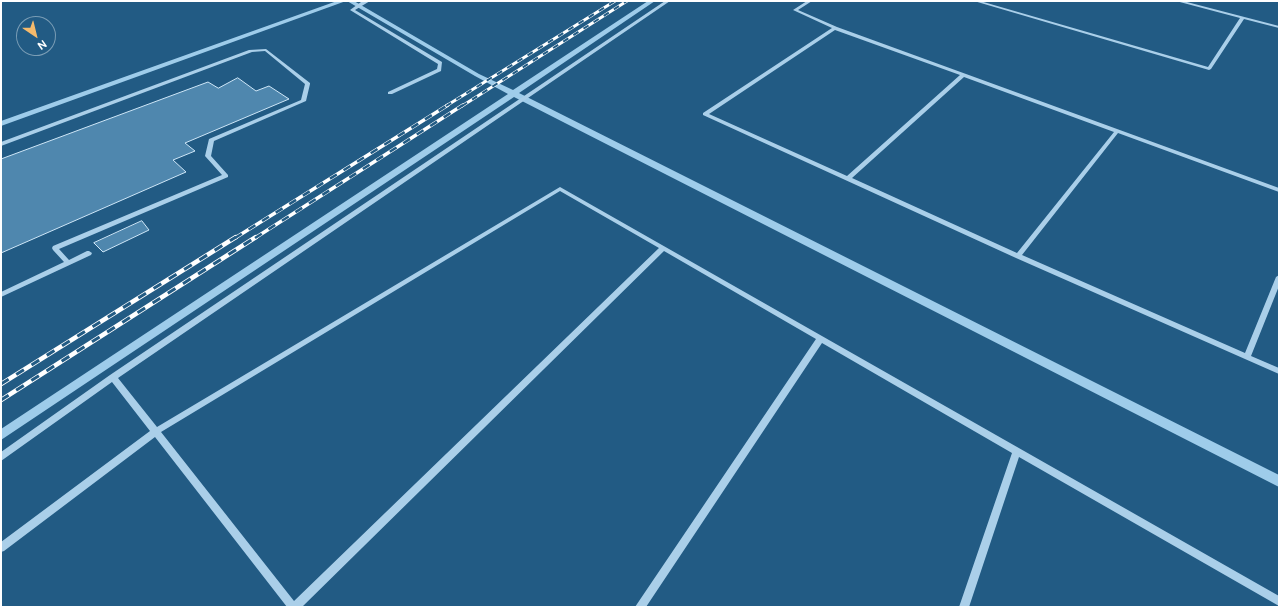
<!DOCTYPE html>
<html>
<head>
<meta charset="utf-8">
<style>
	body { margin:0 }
	#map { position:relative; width:1280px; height:608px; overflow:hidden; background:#225b84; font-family:"DM Sans",sans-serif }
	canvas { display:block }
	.frame { position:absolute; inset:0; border:2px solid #fff; pointer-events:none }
	.north { position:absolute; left:16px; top:16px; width:40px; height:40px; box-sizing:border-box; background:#225b84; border:1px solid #7a9db5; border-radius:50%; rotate:145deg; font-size:11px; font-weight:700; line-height:16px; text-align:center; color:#fff }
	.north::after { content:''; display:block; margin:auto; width:14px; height:18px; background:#f5ba6c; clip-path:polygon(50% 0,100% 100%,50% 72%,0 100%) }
</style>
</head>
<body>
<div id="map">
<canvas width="1280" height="608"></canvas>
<div class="frame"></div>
<div class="north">N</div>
</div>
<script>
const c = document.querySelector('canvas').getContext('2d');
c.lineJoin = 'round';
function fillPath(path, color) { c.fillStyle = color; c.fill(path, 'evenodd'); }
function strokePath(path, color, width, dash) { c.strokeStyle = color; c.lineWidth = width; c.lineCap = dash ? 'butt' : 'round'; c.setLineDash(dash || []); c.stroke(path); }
const stream = new Path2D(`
	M337 1H346L1 126V121Z
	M347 1H354L479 74 513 90 648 1H655L519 93 1279 475V487L514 97 1 440V429L508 94 475 76Z`);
const building = new Path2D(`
	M238 78 256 91 269 86 289 99 185 143 195 151 173 160 186 172 1 253V159L208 82 218 88Z
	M142 221 149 230 103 252 94 243Z`);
const minor = new Path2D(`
	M364 1H370L355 10 442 62 441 71 392 94H388V92L437 69 438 64 350 10 361 2Z
	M665 1H670L118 378 157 427 560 187 1279 596V606L1019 457 969 607H959L1012 453 822 343 646 607H635L816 339 664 251 302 607H287L155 437 4 551 1 552V542L150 431 112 382 1 461V452L110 375ZM560 191 659 248 294 601 161 432Z
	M807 1H812L798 10 837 27 1279 188V192L1118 133 1022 255 1245 353 1276 277 1279 275V286L1251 356 1279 368V374L1016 258 703 115V113L832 28 793 10ZM835 30 960 75 847 176 709 114ZM964 77 1114 132 1017 253 852 178Z
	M974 1H980L1208 67 1240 18 1176 1H1183L1279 26V28L1244 19 1211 69 1209 70Z
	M266 49 310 83V84L306 101 214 141 211 156 228 175V177L59 249 69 260 87 251H89L92 253 91 255 1 297V292L64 262 53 250 52 248 53 246 222 175 205 156 209 139 301 100 305 84 265 51 252 52 1 146V142L249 50Z`);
const railFar2 = new Path2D(`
	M446 106 615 1
	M462 106 627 1`);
const railFar1 = new Path2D(`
	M235 238 448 105
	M255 238 463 105`);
const rail = new Path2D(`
	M1 384 236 237
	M1 400 256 237`);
fillPath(stream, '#9eccea');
fillPath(building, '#4f87ae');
strokePath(building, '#cee6f7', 1);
fillPath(minor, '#aacfe9');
strokePath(railFar2, '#fff', 3);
strokePath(railFar1, '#fff', 3.5);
strokePath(rail, '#fff', 4.5);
strokePath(railFar2, '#225b84', 2, [6]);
strokePath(railFar1, '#225b84', 2.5, [8]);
strokePath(rail, '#225b84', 3, [9]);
</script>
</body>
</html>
